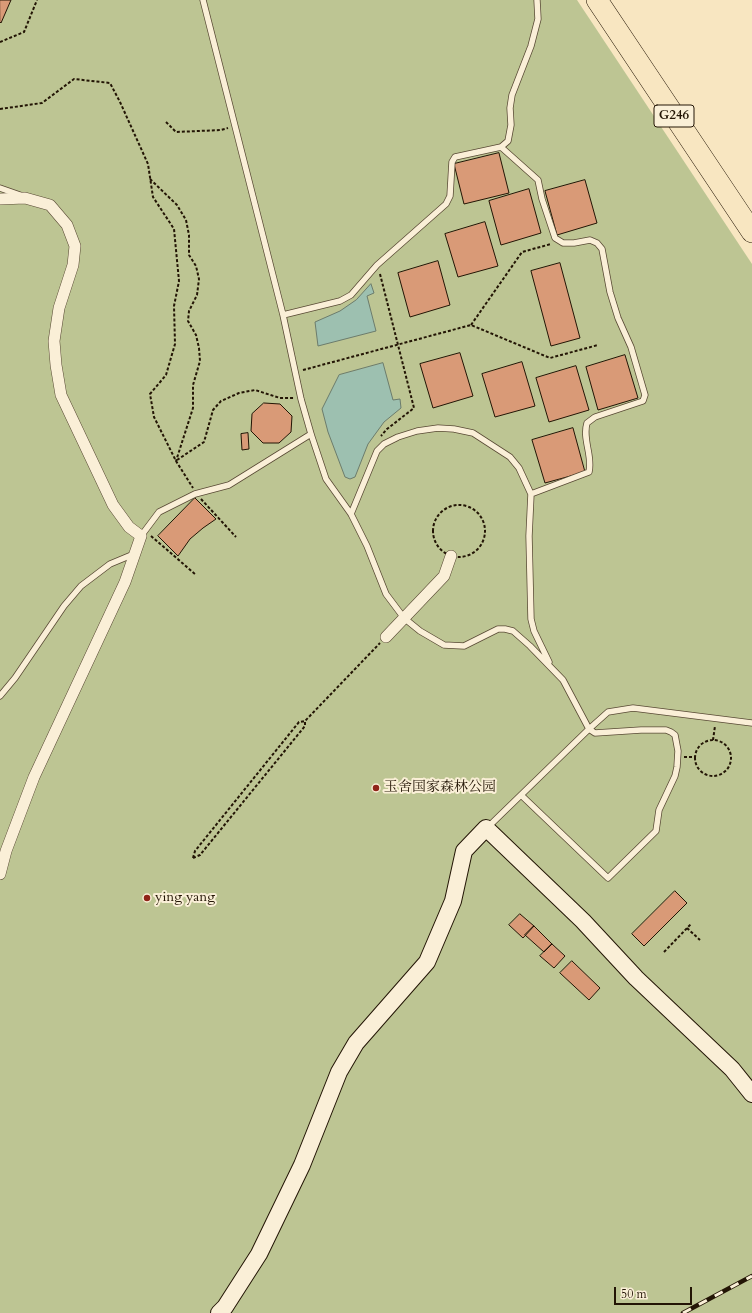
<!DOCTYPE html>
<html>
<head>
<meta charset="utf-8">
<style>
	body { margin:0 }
	#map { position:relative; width:752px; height:1313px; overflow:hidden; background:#f8e6c1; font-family:Cardo,serif }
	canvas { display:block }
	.scale { position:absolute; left:614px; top:1287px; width:78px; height:18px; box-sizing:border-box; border:2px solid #231505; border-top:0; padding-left:5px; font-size:12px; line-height:14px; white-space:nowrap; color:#231505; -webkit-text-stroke:3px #faefd7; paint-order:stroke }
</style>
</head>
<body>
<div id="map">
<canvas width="752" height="1313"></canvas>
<div class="scale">50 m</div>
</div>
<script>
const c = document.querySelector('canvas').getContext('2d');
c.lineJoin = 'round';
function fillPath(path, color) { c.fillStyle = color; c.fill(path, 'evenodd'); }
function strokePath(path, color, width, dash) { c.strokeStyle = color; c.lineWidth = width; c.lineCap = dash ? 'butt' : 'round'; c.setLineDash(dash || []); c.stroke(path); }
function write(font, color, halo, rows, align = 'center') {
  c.font = font + ' Cardo,"Noto Serif SC",serif'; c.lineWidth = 4; c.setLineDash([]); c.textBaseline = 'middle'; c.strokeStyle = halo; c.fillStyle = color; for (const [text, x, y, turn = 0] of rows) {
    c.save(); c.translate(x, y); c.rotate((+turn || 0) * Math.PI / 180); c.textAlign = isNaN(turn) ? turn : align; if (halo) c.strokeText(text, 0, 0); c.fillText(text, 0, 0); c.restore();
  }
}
const green = new Path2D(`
	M0 0H577L752 264V1313H0Z`);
const water = new Path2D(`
	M371 284 374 293 367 296 376 331 318 346 315 322 340 311 356 300Z
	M383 363 393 400 400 399 401 408 384 422 368 444 355 477 350 479 345 477 328 432 322 409 339 375Z`);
const building = new Path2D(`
	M0 0H11L1 23 0 22Z
	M499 153 509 193 464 204 454 164Z
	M585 180 597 223 557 235 545 191Z
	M529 189 541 233 501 245 489 201Z
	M485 222 498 266 458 277 445 234Z
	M438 261 450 305 410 317 398 273Z
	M560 263 580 338 551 346 531 271Z
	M460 353 473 396 433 408 420 364Z
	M625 355 638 398 598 410 586 367Z
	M522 362 535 406 495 417 482 374Z
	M576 366 589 410 549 422 536 378Z
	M264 403 280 404 292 416 291 432 279 443H263L251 431 252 414Z
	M573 428 585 472 545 483 532 440Z
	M248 433 249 449 242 450 241 434Z
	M195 498 216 519 203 528 190 539 178 556 158 536Z
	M675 891 687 903 644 946 632 934Z
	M520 914 534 926 523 938 509 925Z
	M534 926 552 944 544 952 525 935Z
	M552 944 565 956 554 968 540 956Z
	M572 961 600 988 589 1000 560 973Z`);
const path = new Path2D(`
	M0 42 24 32 37 0
	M0 109 42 103 74 79 110 83 120 102 148 164 153 197 174 229 179 281 174 306 175 344 166 375 150 394 154 417 176 461 193 488
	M166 122 176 132 221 130 228 128
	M150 179 177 205 186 220 189 235V255L196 266 199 279 197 295 189 311 188 321 196 335 199 348 200 361 193 385V408L176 461
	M380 274 414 408 387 429 381 436
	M471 325 522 252 551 244
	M303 370 471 325 550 358 598 345
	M177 460 204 442 213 410 221 401 239 393 255 390 280 398H294
	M201 499 236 537
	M433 531a26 26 0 1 1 52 0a26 26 0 1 1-52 0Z
	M151 536 195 574
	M713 740 715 726
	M695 758a18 18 0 1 1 36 0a18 18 0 1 1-36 0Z
	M684 757H695
	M193 858 195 851 299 722 305 721 380 643
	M193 858 200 855 305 726V721
	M687 928 700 940
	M664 952 691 924`);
const lane = new Path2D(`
	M203 0 283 315 301 399 311 434 326 479 351 514 367 546 386 594 404 618 420 631 444 645 464 646 498 629H505L513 631 530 646 563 680 589 729 595 733 641 730H666L671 732 675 735 678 751 677 767 675 776 659 810 656 831 608 878 521 795
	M501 147 538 180 542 199 555 238 563 243H574L590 240 597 243 602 249 610 292 618 318 631 347 645 395 643 401 595 417 587 423C582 439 593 456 589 472L531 494
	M0 188 20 195
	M283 315 340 301 351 295 377 265 446 204 450 196 452 162 455 157 501 147 508 141 511 125 510 108 512 95 531 46 538 19 537 0
	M351 514 377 451 384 444 398 437 417 431 438 428 454 429 473 433 510 457 519 468 531 494 529 536 531 619 534 631 549 662
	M141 536 159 512 195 494 229 485 311 434
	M0 696 15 678 64 606 81 586 110 564 134 554
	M488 827 589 729 608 712 633 708 752 723`);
const street = new Path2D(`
	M0 199 25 198 50 205 67 225 75 246 73 265 59 308 54 341 56 365 61 395 113 505 129 527 141 536 125 582 34 777 6 851 0 874
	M386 637 444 576 451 556`);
const secondary = new Path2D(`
	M219 1313 225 1307 259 1254 302 1165 339 1072 356 1043 427 962 453 901 464 851 486 828 583 921 636 978 732 1069 752 1094`);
const highway = new Path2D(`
	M597 0 752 232`);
const rail = new Path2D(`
	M683 1313 752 1276`);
const markers = [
	[376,788,4,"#8f2418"],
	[147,898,4,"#8f2418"]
];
const shields = [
	[674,116,40]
];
const shieldNames = [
	["G246",674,116]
];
const poiNames = [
	["玉舍国家森林公园",384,788],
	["ying yang",155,898]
];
fillPath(green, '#bdc593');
fillPath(water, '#9dc0b0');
strokePath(water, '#6c7c6c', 1);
fillPath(building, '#d99a77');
strokePath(building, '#231505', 1);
strokePath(lane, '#584934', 7);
strokePath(street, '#584934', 12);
strokePath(secondary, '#231505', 18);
strokePath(highway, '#231505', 22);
strokePath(path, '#231505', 2, [3, 2]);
strokePath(lane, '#faefd7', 5.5);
strokePath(street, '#faefd7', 11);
strokePath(secondary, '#faefd7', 16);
strokePath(highway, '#f8e6c1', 21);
strokePath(rail, '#231505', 4.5);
strokePath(rail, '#faefd7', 3, [9]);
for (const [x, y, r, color] of markers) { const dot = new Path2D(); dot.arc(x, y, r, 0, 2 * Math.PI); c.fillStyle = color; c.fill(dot); strokePath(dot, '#faefd7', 1.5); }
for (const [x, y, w] of shields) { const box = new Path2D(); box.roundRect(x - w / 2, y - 11, w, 22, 3); c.fillStyle = '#faefd7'; c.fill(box); strokePath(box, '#231505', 1); }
write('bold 13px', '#231505', null, shieldNames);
write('14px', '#231505', '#faefd7', poiNames, 'left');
</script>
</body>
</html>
